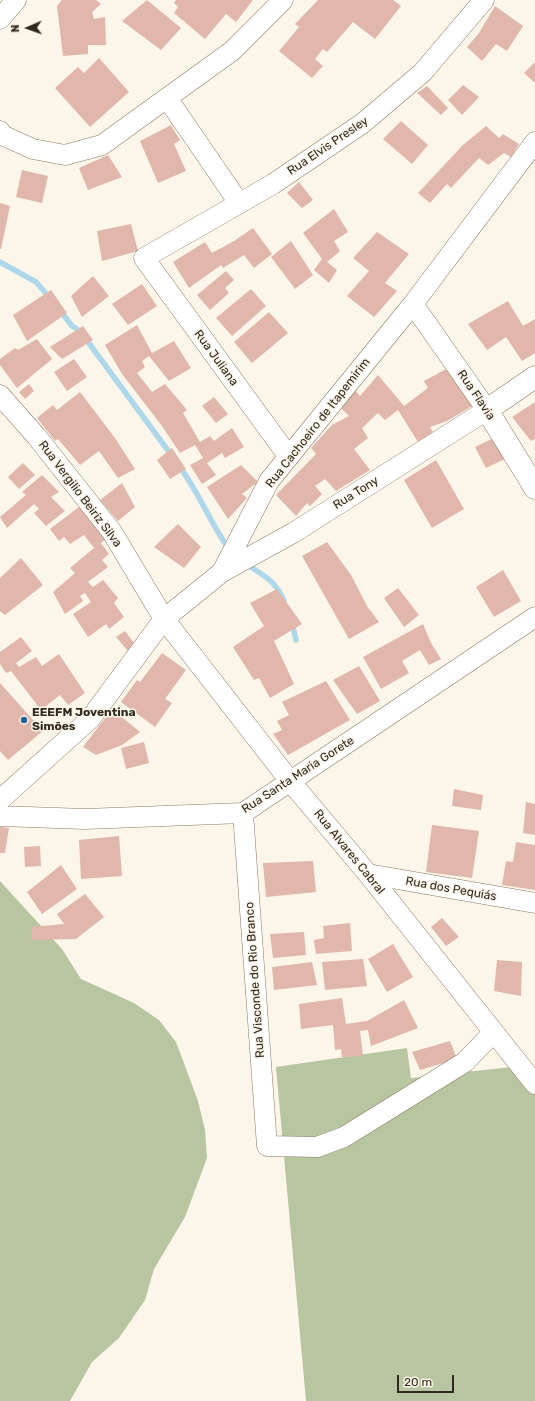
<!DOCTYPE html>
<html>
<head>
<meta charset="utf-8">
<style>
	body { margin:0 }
	#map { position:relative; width:535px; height:1401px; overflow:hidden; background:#fcf5ea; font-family:Rubik,sans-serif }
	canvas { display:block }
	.north { position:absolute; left:8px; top:8px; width:40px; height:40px; -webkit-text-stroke:3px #fcf5ea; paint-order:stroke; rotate:268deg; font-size:11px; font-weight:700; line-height:16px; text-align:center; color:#30291f }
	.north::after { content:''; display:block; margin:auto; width:14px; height:18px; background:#30291f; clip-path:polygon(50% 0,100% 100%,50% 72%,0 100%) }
	.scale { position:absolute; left:397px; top:1375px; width:57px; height:18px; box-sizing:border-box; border:2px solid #30291f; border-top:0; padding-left:5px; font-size:12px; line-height:14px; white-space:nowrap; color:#30291f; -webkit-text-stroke:3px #fcf5ea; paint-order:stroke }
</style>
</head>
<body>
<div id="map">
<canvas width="535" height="1401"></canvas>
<div class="north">N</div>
<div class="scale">20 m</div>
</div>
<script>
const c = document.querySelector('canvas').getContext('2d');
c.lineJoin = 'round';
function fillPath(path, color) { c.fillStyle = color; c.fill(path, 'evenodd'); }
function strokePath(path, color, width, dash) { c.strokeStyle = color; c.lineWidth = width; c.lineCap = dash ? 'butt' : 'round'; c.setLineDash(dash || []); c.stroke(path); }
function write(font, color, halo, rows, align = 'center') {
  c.font = font + ' Rubik,sans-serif'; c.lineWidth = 3; c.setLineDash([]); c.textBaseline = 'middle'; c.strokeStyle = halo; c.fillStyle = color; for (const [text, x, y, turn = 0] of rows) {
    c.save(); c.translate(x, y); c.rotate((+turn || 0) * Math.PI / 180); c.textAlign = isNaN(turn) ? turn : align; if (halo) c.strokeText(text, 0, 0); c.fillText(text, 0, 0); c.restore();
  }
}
const forest = new Path2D(`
	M0 881 62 949 81 979 134 1003 159 1020 176 1042 198 1101 205 1130 207 1158 185 1217 154 1269 145 1300 119 1338 92 1362 70 1401H0Z
	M407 1048 411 1078 530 1065 535 1072V1401H306L276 1067Z`);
const stream = new Path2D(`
	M0 262 36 282 50 298
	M59 309 72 326 80 331 172 456
	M179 466C199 492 210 523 229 549
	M246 564C262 574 277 582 284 601
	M292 623 296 640`);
const building = new Path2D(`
	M62 0H96L101 4 92 12 94 19 105 17 106 45H88V54L63 56 57 6Z
	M147 0 181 28 161 50 122 21Z
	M176 0H253L236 22 226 14 205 39 174 13 178 7 174 3Z
	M318 0H393L401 6 375 39 353 22 327 52 323 49 315 59 323 66 312 78 279 51 299 27 295 24Z
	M495 6 523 26 507 51 496 44 482 61 467 47 479 33Z
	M99 58 129 92 90 127 55 88 78 67 84 73Z
	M535 62V83L524 73Z
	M463 85 479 97 462 115 448 100Z
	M427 86 448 108 441 115 417 93Z
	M401 121 428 145 412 164 383 139Z
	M171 125 180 140 174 144 186 171 158 183 140 141Z
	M486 126 499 138 503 134 519 144 511 157 504 153 488 165 479 158 451 188 447 184 430 203 418 193 463 145Z
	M108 155 122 177 88 190 79 168Z
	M22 170 48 176 42 203 16 197Z
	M299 182 313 200 302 208 287 193Z
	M0 203 10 206 1 249H0Z
	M334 209 348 232 334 241 340 251 327 262 337 270 329 283 314 270 322 259 303 233Z
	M131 224 138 251 102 261 97 231Z
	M253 228 272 254 254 268 244 255 223 268 221 265 189 288 173 262 205 242 212 253 234 241Z
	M377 232 409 254 385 283 397 291 374 317 347 296 369 271 353 258Z
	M291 241 313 275 295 289 271 257Z
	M226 271 234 280 225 288 229 293 210 310 197 295Z
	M93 276 109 296 82 317 71 296Z
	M142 284 157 306 128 325 112 304Z
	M251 289 266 306 232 336 216 318Z
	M51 290 67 313 27 341 13 315Z
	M508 301 523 326 535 319V353L522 361 506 337 487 350 468 324Z
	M269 312 288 333 252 363 234 342Z
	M137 325 152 353 174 341 191 368 169 381 149 356 142 361 145 367 137 373 152 392 165 384 187 410 183 413 200 442 210 436 214 441 232 428 244 447 225 458 222 453 207 463 216 475 202 484 190 465 203 458 195 445 180 453 162 426 122 374 105 345Z
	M83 326 93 340 62 359 50 347Z
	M37 339 52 359 17 388 0 365V359L15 348 18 350Z
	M74 359 87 377 67 391 54 372Z
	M450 367 474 405 447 421 430 427 433 432 418 442 398 410 385 420 378 413 362 428 368 438 354 449 370 470 336 491 325 479 315 486 322 494 310 506 307 503 296 516 276 495 316 454 311 448 332 425 349 416 337 404 355 390 360 396 378 375 404 406 428 388 424 381Z
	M29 384 34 391 25 399 19 392Z
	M80 392 115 438 135 469 118 478 99 451 80 465 58 439 55 441 37 418 53 405 57 410Z
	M214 397 228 414 216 423 202 406Z
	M535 402V439L531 441 512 417Z
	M496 437 505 459 486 468 475 447Z
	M172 448 186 469 170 479 157 460Z
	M436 460 464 509 432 528 404 480Z
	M23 463 35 475 19 489 8 477Z
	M241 465 258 482 242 494 247 498 228 519 207 487Z
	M42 475 59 492 51 497 65 511 46 526 34 513 39 509 34 504 7 528 0 517 26 495 22 492Z
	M122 483 135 507 118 521 100 500Z
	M79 507 107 538 101 543 109 554 102 560 108 567 88 582 93 587 103 580 118 598 114 603 124 617 109 629 106 624 88 637 73 614 91 602 85 593 80 596 83 601 65 614 53 592 75 573 70 568 94 548 84 535 70 544 64 537 59 541 50 529Z
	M178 524 201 547 184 568 154 547Z
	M327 542 351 575 367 606 379 622 349 639 302 556Z
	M21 558 43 585 5 615 0 611V578Z
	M503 570 521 601 494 617 476 587Z
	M398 588 419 615 404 627 384 598Z
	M277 589 302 624 274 641 294 684 270 698 259 678 254 680 233 647 264 626 250 603Z
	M423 624 431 643 441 659 429 665 420 650 402 661 409 673 381 689 363 657Z
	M125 631 134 643 128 651 116 637Z
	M21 637 32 651 16 663 19 667 36 657 42 666 59 654 85 693 68 705 60 695 41 710 11 671 6 673 0 664V652Z
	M162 653 186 670 165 699 172 703 155 727 121 702 137 680 140 682Z
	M359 666 380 701 357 714 333 680Z
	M326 681 350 720 288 755 273 734 282 730 277 721 289 715 282 702Z
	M0 683 43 731 8 760 0 751Z
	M112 709 140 732 122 745 96 755 83 747Z
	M144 742 149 763 126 769 121 748Z
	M454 789 483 795 481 810 452 806Z
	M526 802 535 804V835L523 833Z
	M432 825 479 831 472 878 426 872Z
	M0 827 9 828 5 853H0Z
	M119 836 122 876 81 879 79 840Z
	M516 842 535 845V890L502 885 506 861 513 862Z
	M40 846 41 866 25 867 24 847Z
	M313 861 316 892 266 897 263 863Z
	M61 865 77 889 42 914 27 892Z
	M85 894 104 917 76 939 32 940 31 927 64 924 57 914Z
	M442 918 459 937 446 946 431 927Z
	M350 923 352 951 316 954 314 940 324 938 323 926Z
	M304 932 306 955 273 958 270 934Z
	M393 944 413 977 387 992 368 959Z
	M363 959 367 986 325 990 322 962Z
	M497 960 522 962 521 996 494 991Z
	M312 962 317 985 274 990 272 967Z
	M342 998 346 1024 367 1021 404 1000 418 1028 371 1046 368 1030 360 1031 363 1056 342 1057 341 1049 335 1050 333 1025 301 1029 299 1004Z
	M450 1041 457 1059 420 1070 412 1052Z`);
const minor = new Path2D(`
	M0 19 16 0
	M167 98 239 203
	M0 131 2 135 33 149 65 155 102 145 232 51 283 0
	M0 395 37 437 112 532 164 619 290 781 368 874 535 1084
	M289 457 144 258 273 184 363 123 423 72 484 0
	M222 572 293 533 487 410 413 304
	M0 800 90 719 164 619 222 572 269 481 413 304 535 142
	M243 813 267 1146 317 1147 344 1137 465 1062 488 1038 492 1032
	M0 816 85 819 243 813 535 617
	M368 874 535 903`);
const tertiary = new Path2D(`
	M535 377 487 410 535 488`);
const markers = [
	[24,720,4,"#206398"]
];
const streetNames = [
	["Rua Elvis Presley",328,146,-34],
	["Rua Juliana",216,358,54],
	["Rua Flavia",476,395,56],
	["Rua Cachoeiro de Itapemirim",318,423,-52],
	["Rua Tony",356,493,-32],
	["Rua Vergilio Beiriz Silva",80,494,53],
	["Rua Santa Maria Gorete",298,775,-33],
	["Rua Alvares Cabral",349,852,51],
	["Rua dos Pequiás",451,889,10],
	["Rua Visconde do Rio Branco",255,980,-94]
];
const poiNames = [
	["EEEFM Joventina",32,713],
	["Simões",32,727]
];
fillPath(forest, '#b8c5a1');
strokePath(stream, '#aed8ea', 5.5);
fillPath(building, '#e0b7aa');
strokePath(minor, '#8b7a62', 21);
strokePath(tertiary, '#8b7a62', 23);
strokePath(minor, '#fff', 20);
strokePath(tertiary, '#fff', 22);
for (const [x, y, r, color] of markers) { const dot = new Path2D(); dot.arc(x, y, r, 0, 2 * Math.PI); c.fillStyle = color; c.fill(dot); strokePath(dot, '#fcf5ea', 1.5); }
write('12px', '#30291f', '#fcf5ea', streetNames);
write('bold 12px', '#30291f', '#fcf5ea', poiNames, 'left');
</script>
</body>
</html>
